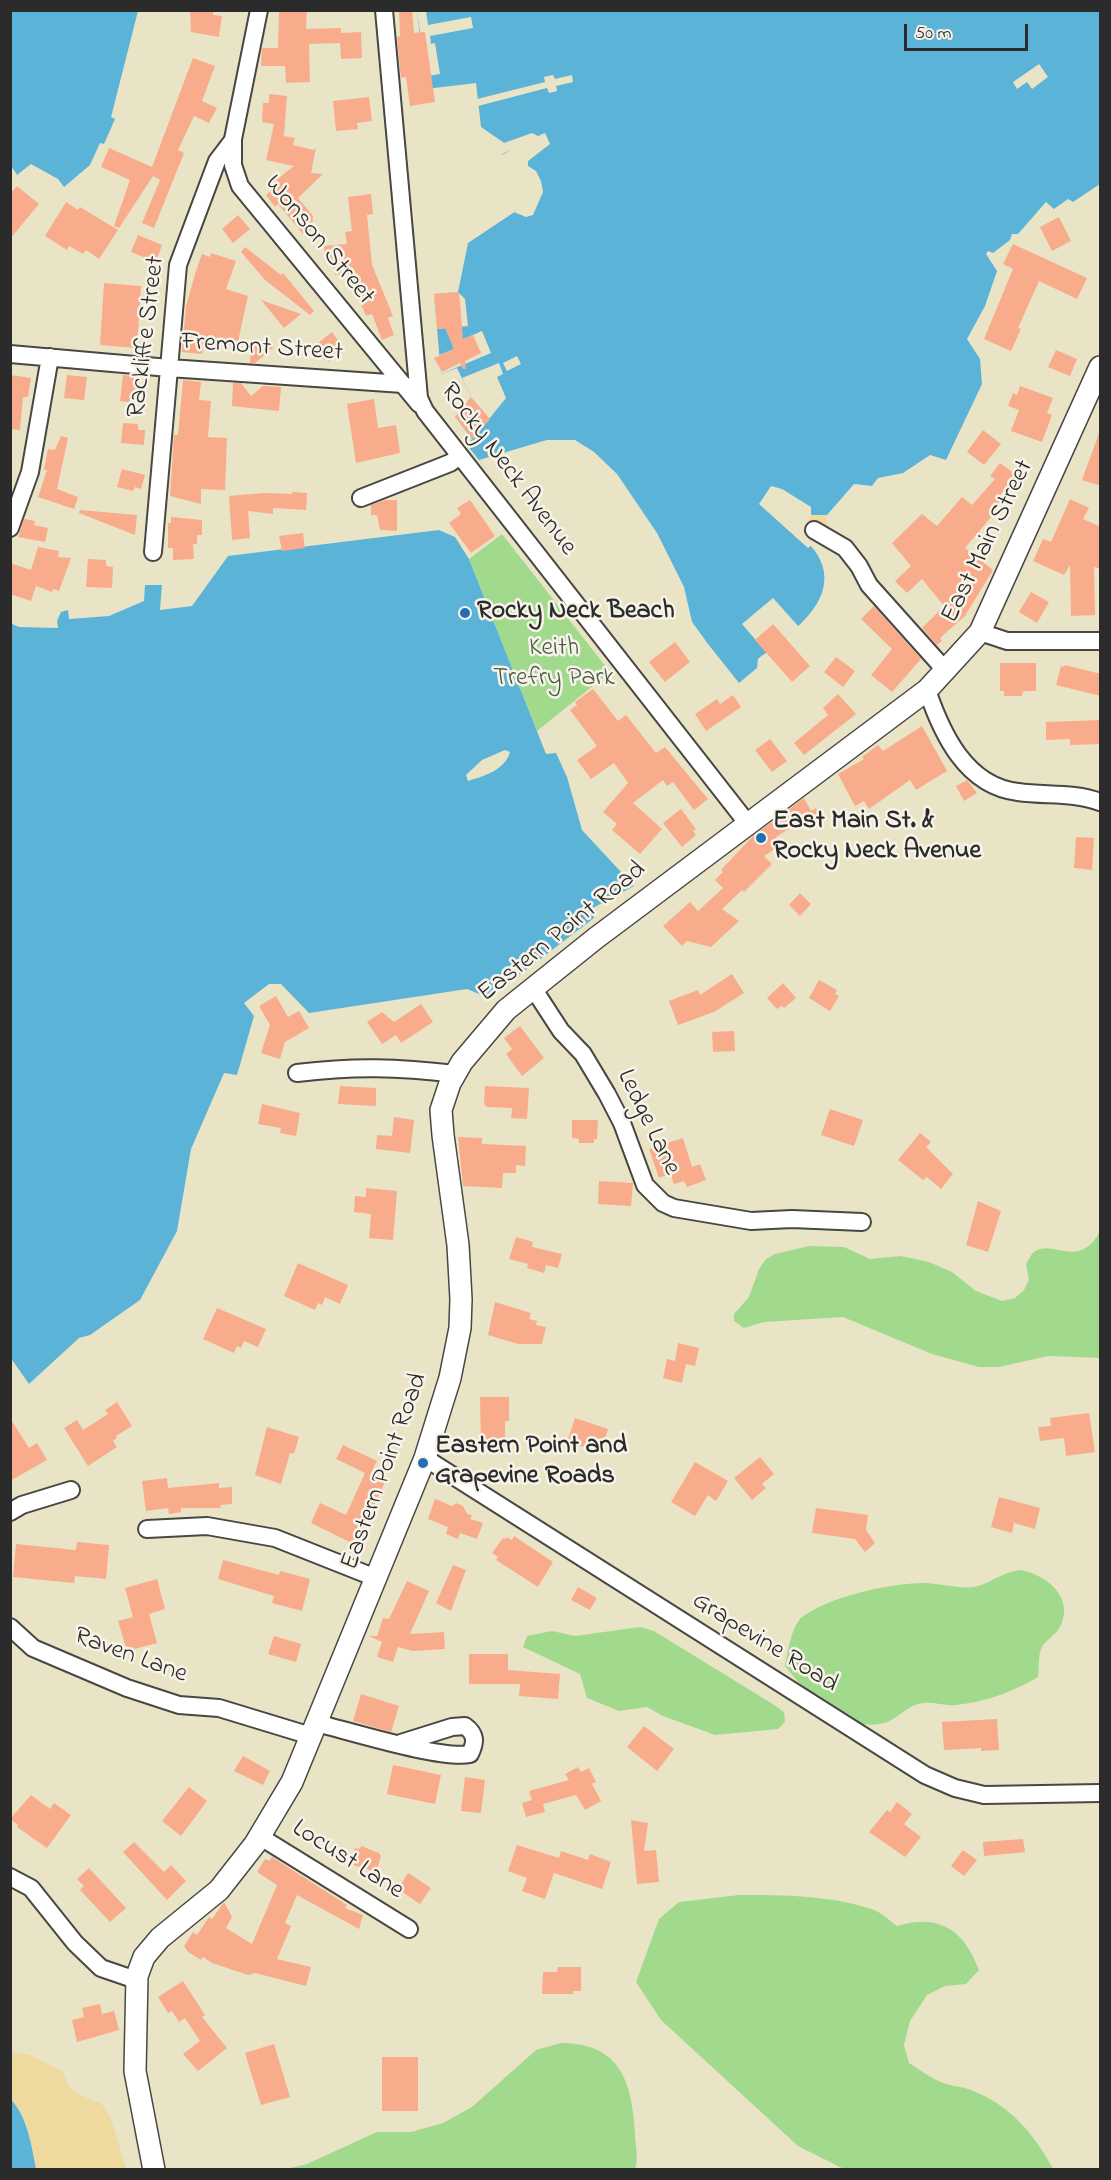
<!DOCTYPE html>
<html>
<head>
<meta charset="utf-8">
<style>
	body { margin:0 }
	#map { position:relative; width:1111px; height:2180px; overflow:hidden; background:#eae4c6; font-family:"Indie Flower",sans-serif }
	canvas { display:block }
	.frame { position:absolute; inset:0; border:12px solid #2b2b2b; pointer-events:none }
	.scale { position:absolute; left:904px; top:24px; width:124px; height:27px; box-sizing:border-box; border:3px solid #2b2b2b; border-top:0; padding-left:8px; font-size:18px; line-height:21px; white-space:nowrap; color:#2b2b2b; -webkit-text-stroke:4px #f7f3e8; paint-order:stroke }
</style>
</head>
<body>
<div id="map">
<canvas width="1111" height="2180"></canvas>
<div class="frame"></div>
<div class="scale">50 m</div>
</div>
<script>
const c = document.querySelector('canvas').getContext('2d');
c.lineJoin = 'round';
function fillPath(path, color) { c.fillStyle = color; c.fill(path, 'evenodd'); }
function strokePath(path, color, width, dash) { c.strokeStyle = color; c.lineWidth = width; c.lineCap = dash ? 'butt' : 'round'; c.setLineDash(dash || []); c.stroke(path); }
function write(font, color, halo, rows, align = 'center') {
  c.font = font + ' "Indie Flower",sans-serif'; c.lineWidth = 5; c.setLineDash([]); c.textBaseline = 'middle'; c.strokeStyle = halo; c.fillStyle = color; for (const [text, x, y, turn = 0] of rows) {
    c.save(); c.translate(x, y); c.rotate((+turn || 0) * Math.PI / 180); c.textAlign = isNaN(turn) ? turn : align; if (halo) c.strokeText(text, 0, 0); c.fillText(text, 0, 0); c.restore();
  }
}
const green = new Path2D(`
	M502 534 610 672 537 731 469 559Z
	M1100 1231V1358L1048 1356 999 1367H979L932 1354 843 1317 764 1322 744 1328 734 1321V1314L749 1297 759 1269 766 1259 775 1254 809 1246 844 1247 870 1259 901 1256 929 1262 952 1272 976 1291 1002 1301 1015 1298 1024 1290 1029 1280 1026 1264C1028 1261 1031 1254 1034 1252 1052 1238 1079 1271 1100 1231Z
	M1021 1570C1047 1575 1075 1598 1060 1627 1056 1635 1044 1641 1041 1649 1038 1657 1039 1669 1038 1677 1012 1692 986 1702 956 1705 945 1706 934 1702 924 1703 909 1704 900 1717 887 1722 849 1736 805 1693 785 1666 788 1652 791 1628 801 1618 827 1597 890 1583 923 1583 939 1583 958 1589 974 1587 990 1584 1003 1571 1021 1570Z
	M640 1627 654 1631 771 1703 784 1712 785 1722 778 1729 715 1735 663 1716 647 1707 619 1711 587 1698 580 1674 523 1647 527 1636 552 1631 575 1636Z
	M739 1895C783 1895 831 1895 874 1910 882 1913 890 1921 897 1926 939 1913 964 1930 979 1970L966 1984 945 1986 927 1995 910 2021 904 2045 909 2063C919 2069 930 2078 941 2082 949 2086 959 2086 968 2089 1008 2103 1034 2133 1053 2169H844L798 2146 661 2020 636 1982 659 1919 679 1902Z
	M561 2043C621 2043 632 2083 635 2133 635 2144 639 2160 635 2169H286L307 2164 377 2132H411L443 2123 472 2107 536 2050Z`);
const sand = new Path2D(`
	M808 486 829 499 826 516 828 528 816 527 809 521Z
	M10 2051 30 2055 62 2071 72 2091 102 2104 112 2121 126 2169H36C32 2148 27 2115 11 2099Z`);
const water = new Path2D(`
	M10 11H138L111 117 115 119 104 144 100 143 90 165 64 187 31 170 20 179 11 166Z
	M417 11H1100V184L1073 202 1068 199 1054 209 1046 202 1018 234H1012L1010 240 993 253 988 251 986 254 997 271 985 306 967 339 980 359 982 384 946 460 930 455 903 473 878 478 872 486 854 484 827 515H810L809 508 774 491 765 503C781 518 802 533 815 551 847 597 790 634 758 659L757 668 739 683 708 644 581 468 562 457 486 469 467 445 472 439 455 417 471 397 457 368 441 374 434 294 458 292 468 243 519 209 530 211 531 177 512 171 502 154 511 150 510 147 481 127 476 83 426 89Z
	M439 530 455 537 469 559 546 754 556 753 567 777 582 830 634 886 591 909 594 918 489 998 467 989 309 1013 281 984H269L244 1003 254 1016 237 1075 224 1073 191 1149 177 1231 140 1300 90 1335 79 1338 29 1384 10 1357V623L19 627 58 628 57 621 61 612 68 610 69 619 109 616 144 601 145 585H162L160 610 192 606 228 556ZM505 750 510 752C505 770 484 776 468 781L466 775 482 760Z
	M10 2099C27 2114 32 2148 36 2169H11Z`);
const pier = new Path2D(`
	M426 11 428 25 471 17 473 28 430 36 431 44 435 43 440 74 427 76 417 12Z
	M1039 64 1048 77 1032 89 1027 82 1017 89 1013 82Z
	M553 75 555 79 572 75 573 82 556 86 557 91 549 93 547 88 478 106 477 99 545 82 544 77Z
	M532 133 538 136 545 133 550 144 528 161V166L536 171 541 181 543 192 533 215 526 217 514 212 522 207 528 208 530 191 528 179 519 173 513 174 500 156 511 150 504 143Z
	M31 164 58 179 64 187 63 189 31 174 22 182 17 175Z
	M458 292 465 299 468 326 437 329 434 294Z
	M482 331 491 353 441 374 437 356 454 349 452 344Z
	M517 356 521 364 507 371 503 363Z
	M499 363 503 374 497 377 506 398 473 439 455 417 471 397 462 378Z
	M547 440H575L594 452 617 474 657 533 684 587 692 622 689 624 665 585 595 489 570 462 552 460 488 472 479 460Z
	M771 486 782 489 811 507V518L806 510 774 492 769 502 812 545 808 548 759 504Z
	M773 598 799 627 766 652 742 624Z`);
const building = new Path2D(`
	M190 10H213V15L222 16 219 37 191 32Z
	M279 10H307L306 29 341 28V33L361 32 362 58 341 59 340 43 309 44 310 82 286 83 285 66H261L262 48H278Z
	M399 10H412L414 33 425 32 435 102 410 106 406 77 401 78 400 68 397 37 400 36Z
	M193 58 215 66 202 101 217 108 209 123 194 116 178 150 184 153 154 228 142 223 160 180 153 176 119 228 114 226 130 180 101 167 109 148 152 167Z
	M269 94 287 96 284 136 295 138 293 145 314 150 316 148 311 173 323 174 298 198 313 216 312 229 303 234 278 204 275 207 266 195 271 191 267 187 294 166 266 160 274 124 262 122 263 103H269Z
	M369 97 372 121 357 123 358 129 336 131 333 101Z
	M17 186 39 204 10 239V194Z
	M371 194 373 214 367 215 372 265 393 316 388 318 394 335 382 340 372 314 366 316 358 297 361 296 357 273 335 275 333 262 326 263 324 246 347 244 345 232 352 231 348 197Z
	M66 202 78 210 80 207 118 230 99 259 86 250 83 254 69 246 67 250 45 236Z
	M238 215 250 229 233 243 222 229Z
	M1059 217 1071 241 1052 251 1040 227Z
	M138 235 162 245 156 262 131 252Z
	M1013 244 1087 278 1077 299 1039 281 1018 328 1021 329 1011 351 984 339 1013 269 1003 264Z
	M245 247 281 275 283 273 314 311 310 315 265 280 241 252Z
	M211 253 236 261 226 289 248 296 237 346 204 339 202 354 182 352 186 306 196 271 202 254 210 257Z
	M104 283 141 286 137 348 100 345Z
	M459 292 463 339 473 335 481 353 465 361 466 369H463L460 363 442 372 434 358 454 349 445 328 437 329 434 294Z
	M261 300 301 314 284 328Z
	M332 332 342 346 340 348 343 352 329 362 326 358 324 360 313 347Z
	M251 346 274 347 255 363H250Z
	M1056 350 1077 359 1070 376 1048 367Z
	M10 375 31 378 28 397H23L20 430 10 429Z
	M67 375 87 377 84 400 64 398Z
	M123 375 139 377 137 403 120 401Z
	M183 380 201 382 199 400 211 401 208 437 227 438 225 490 201 489V504L170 496 174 435H178Z
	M233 383H241L251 396 263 386 281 387 279 411 232 406Z
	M1020 386 1053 398 1047 413 1052 415 1042 442 1011 431 1019 410 1008 406 1013 393 1017 395Z
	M471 397 490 419 473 439 455 417Z
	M374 399 378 428 396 425 400 453 356 463 347 404Z
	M123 423 138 424V430H145L144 445 121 443Z
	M983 430 1001 444 984 465 967 452Z
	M1099 433H1101V486L1082 480Z
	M61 436 68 438 57 489 78 497 74 509 38 497 47 470H44L48 449 55 450Z
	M1000 463 1016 475 998 498 1003 503 965 548 993 570 965 616 940 638 942 641 937 645 922 628 944 606 922 579 907 593 895 581 911 566 892 543 922 514 937 526 962 497 972 505 995 479 990 476Z
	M122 469 145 475 141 489 135 487 133 491 117 487Z
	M292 492 307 493 306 510 273 508V514L248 511 250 538 232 540 229 496 263 493 292 494Z
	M1070 499 1089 508 1083 519 1101 527V569L1094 567 1095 615 1071 616 1070 565 1064 575 1033 561 1043 539 1051 542Z
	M385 500H397V531L380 530 377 515H371V505Z
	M470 500 495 536 471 553 449 523 461 514 457 508Z
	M80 510 137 515 135 535 79 513Z
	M171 517 202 520V535H197V544H193L194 559 173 560V548H168V523H171Z
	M24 519 35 521 34 525 48 528 45 542 18 537Z
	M303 533 305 548 282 551 279 536Z
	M38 547 59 551 58 557 71 558 59 591 53 589 52 592 36 586 31 601 10 594V563L31 570Z
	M88 559 106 560V566L113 567 112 588 86 587Z
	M1031 592 1049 602 1037 623 1019 612Z
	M874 606 921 659 892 692 871 675 892 649 861 619Z
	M773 624 810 666 792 682 755 640Z
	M675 642 690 662 665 682 649 662Z
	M836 657 855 671 843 687 824 672Z
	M1000 663H1036V691H1023L1022 696H1004V691H1000Z
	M1065 665 1101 674V696L1056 685 1061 666 1064 667Z
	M593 689 618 721 626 715 656 753 665 747 708 799 694 810 673 782 667 786 663 780 633 803 662 829 640 854 612 830 617 824 603 812 628 783 614 763 591 779 577 760 597 746 570 710 577 705 575 702Z
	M838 694 856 714 804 755 794 743 828 715 823 708Z
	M733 695 741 707 706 731 695 714 717 699 720 704Z
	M1101 720V744L1070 745V739L1046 740V722Z
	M922 726 947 771 916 790 910 780 869 809 864 801 855 806 838 774 864 759 862 757 878 745 883 751Z
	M770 739 787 761 772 772 755 750Z
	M967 780 977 793 964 801 956 786Z
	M804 798 811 811 816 808 823 821 812 828 806 818 776 837 781 845 764 856 772 864 744 892 742 890 722 909 739 921 711 947 687 941 682 946 663 926 690 902 698 911 723 888 715 880 723 872 721 870 753 836Z
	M681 809 696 829 693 831 696 835 682 847 663 823Z
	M1076 837 1094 838 1092 870 1074 868Z
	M800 893 811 904 800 916 789 905Z
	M732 974 744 993 714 1012 678 1025 669 1001 698 990 700 995Z
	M819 980 837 990 835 994 839 996 830 1011 809 998Z
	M783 983 796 998 784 1008 782 1006 777 1009 767 998Z
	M276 996 288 1017 299 1011 309 1028 285 1042 280 1059 261 1053 270 1025 259 1006Z
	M421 1004 433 1022 401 1043 396 1035 382 1044 367 1022 382 1012 394 1022Z
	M520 1026 544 1058 522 1076 506 1054 512 1049 504 1038Z
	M734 1031 735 1051 713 1052 712 1032Z
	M340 1086 376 1088V1106L338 1104Z
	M485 1086 529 1088 527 1119 511 1118 512 1108 487 1107 484 1104Z
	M262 1104 300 1113 296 1136 280 1133 281 1128 258 1124Z
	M830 1109 863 1120 854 1146 821 1135Z
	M394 1117 414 1120 410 1153 376 1149 377 1135 392 1136Z
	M572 1120H598L597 1139H594V1143H579V1139L572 1138Z
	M920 1133 931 1142 926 1147 953 1174 941 1189 927 1177 923 1180 898 1160Z
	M458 1137 482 1138V1144L526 1146 525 1166 516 1165V1173H503L502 1188 463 1186Z
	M683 1138 692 1167 700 1164 706 1180 687 1187 684 1181 674 1184 670 1174 659 1178 649 1149Z
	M599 1181 633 1183 631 1206 598 1204Z
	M366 1188 397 1191 393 1240 369 1238 371 1214 354 1212 355 1196 366 1197Z
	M978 1201 1001 1211 988 1252 966 1245Z
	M516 1237 533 1242 532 1247 562 1254 558 1268 546 1265 544 1273 527 1268 528 1264 509 1259Z
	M298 1263 348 1285 340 1304 325 1297 322 1305 318 1303 315 1310 284 1296Z
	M495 1302 531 1313 529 1319 537 1321 536 1325 546 1327 542 1344H518L488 1335Z
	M217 1308 266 1329 258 1347 244 1341 241 1348 237 1346 234 1353 203 1339Z
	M678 1343 699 1348 695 1366 686 1364 682 1383 663 1378 667 1359 675 1361Z
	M480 1397H509V1421H505V1447L481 1448Z
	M117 1402 132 1426 116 1436 117 1438 113 1441 117 1447 88 1466 64 1428 77 1420 83 1430 108 1414 105 1410Z
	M1089 1413 1095 1452 1066 1456 1064 1438 1040 1441 1038 1427 1051 1426 1050 1418Z
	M10 1418 29 1448 37 1443 47 1460 10 1481Z
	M575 1418 608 1429 601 1452 567 1442Z
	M267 1427 299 1437 294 1454 290 1453 281 1484 255 1475Z
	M343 1445 377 1461 370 1475 385 1482 356 1545 311 1523 320 1503 346 1515 365 1473 336 1459Z
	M760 1457 774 1474 762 1484 766 1488 752 1500 734 1478Z
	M695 1462 728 1481 716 1501 708 1495 695 1516 671 1502Z
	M167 1478 168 1488 219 1483V1488L232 1487V1504L220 1505 221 1508H181V1512L169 1514 168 1508 146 1511 142 1481Z
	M999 1497 1040 1508 1035 1529 1014 1523 1012 1533 991 1527Z
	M435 1499 452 1506 456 1503 463 1506 467 1514 472 1515 470 1519 483 1523 477 1539 460 1533 458 1539 446 1534 448 1527 428 1519Z
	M816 1508 868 1515 866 1530 875 1543 865 1552 855 1539 812 1533Z
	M514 1536 553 1562 538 1587 496 1560 498 1557 492 1553 503 1538 506 1539 507 1537 512 1540Z
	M77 1542 109 1545 106 1579 75 1576 74 1583 13 1577 16 1544 76 1550Z
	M223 1560 279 1575 280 1571 310 1579 302 1611 272 1603 274 1596 218 1579Z
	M453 1565 466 1570 451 1611 436 1603Z
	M157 1579 165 1609 149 1614 157 1643 127 1651 118 1621 133 1617 125 1588Z
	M407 1581 429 1591 410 1634 444 1632 445 1649 413 1651 398 1647 393 1662 377 1657 382 1642 369 1636H377L383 1618 389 1619Z
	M578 1587 597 1598 590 1610 571 1600Z
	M274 1636 301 1644 296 1662 268 1654Z
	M469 1654H508V1670L560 1674 558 1699 519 1696 520 1684H469Z
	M361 1694 399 1706 391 1732 353 1721Z
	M997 1719 999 1750 981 1751V1748L944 1750 942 1722Z
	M644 1726 674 1749 657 1771 627 1747Z
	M243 1756 270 1771 263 1785 234 1771Z
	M393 1765 441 1775 435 1804 387 1794Z
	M578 1767 581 1772 589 1768 596 1782 592 1784 601 1801 585 1810 576 1795 543 1804 545 1812 526 1817 522 1803 532 1800 529 1791 569 1780 565 1774Z
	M465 1777 485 1780 481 1813 461 1811Z
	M189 1787 207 1801 181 1836 162 1821Z
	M31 1795 50 1809 54 1803 71 1815 47 1848 17 1827 18 1825 10 1819Z
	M897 1802 912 1814 904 1824 921 1837 905 1857 869 1832 887 1810 890 1812Z
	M631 1820 648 1823 644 1851 656 1850 659 1882 637 1884Z
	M1023 1839 1025 1852 984 1856 983 1842Z
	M134 1842 164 1872 171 1865 186 1881 167 1900 123 1852Z
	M517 1845 559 1858 561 1851 588 1860 590 1854 611 1862 602 1889 554 1873 545 1899 522 1891 527 1878 508 1871Z
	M361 1846 379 1853 381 1856 376 1872 350 1864 355 1848 360 1849Z
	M963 1850 977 1860 964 1876 951 1866Z
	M272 1857 347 1905 345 1908 363 1915 359 1929 297 1895 285 1923 291 1926 277 1959 311 1967 306 1986 255 1973 248 1975 212 1963 203 1957 201 1960 188 1952 184 1946 193 1932 197 1935 209 1917 212 1919 224 1902 232 1917 226 1928 252 1944 277 1885 257 1872 265 1859 269 1861Z
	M89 1868 126 1908 110 1922 80 1890 84 1886 77 1879Z
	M408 1873 431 1888 420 1904 398 1889Z
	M558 1967H581V1991H573V1994H542L543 1972H557Z
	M183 1981 205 2015 202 2017 227 2048 198 2071 183 2054 200 2041 185 2018 179 2022 172 2011 168 2013 158 1997Z
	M100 2004 102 2014 114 2011 119 2030 77 2042 72 2020 84 2017 82 2008Z
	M274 2044 290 2097 261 2105 245 2053Z
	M382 2057H418V2111H382Z`);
const minor = new Path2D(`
	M259 10 233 139V165L240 186 419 404
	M384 10 419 398 425 411 748 824
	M10 354 169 368 403 384
	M361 498 450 463 460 456
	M10 528 30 472 50 357
	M814 530 845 548 859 566 869 585 946 671
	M153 552 178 265 217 161 233 140
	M980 632 1007 641H1100
	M927 690C942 734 966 786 1018 792 1046 796 1073 792 1100 802
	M533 988 561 1031 583 1054 607 1094 622 1123 645 1185 663 1203 674 1208 751 1221 792 1219 862 1222
	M297 1073C354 1066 398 1067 455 1074
	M425 1458 925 1775 955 1788 984 1795 1100 1793
	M10 1512 22 1505 71 1490
	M147 1529 207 1526 275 1538 376 1578
	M10 1627 33 1648 127 1688 179 1705 219 1708 311 1736
	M316 1723C350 1731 441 1760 470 1754 476 1742 476 1734 465 1726L452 1727 401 1743
	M259 1836 409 1929
	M10 1877 31 1888 75 1943 101 1968 136 1980`);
const major = new Path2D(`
	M154 2170 135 2071 137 1976 144 1957 160 1938 219 1890 255 1844 292 1782 425 1458 450 1378 460 1328 461 1299 458 1245 443 1135 441 1110 450 1083 462 1062 506 1010 596 938 927 690 980 632 1100 367`);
const markers = [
	[465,613,6,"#1f6fb2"],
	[761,838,6,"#1f6fb2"],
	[423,1463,6,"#1f6fb2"]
];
const streetNames = [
	["Wonson Street",318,241,51],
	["Rackliffe Street",148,337,-83],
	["Fremont Street",262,349,4],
	["Rocky Neck Avenue",507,470,53],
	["East Main Street",989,542,-64],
	["Eastern Point Road",563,933,-39],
	["Ledge Lane",647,1123,64],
	["Eastern Point Road",386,1472,-70],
	["Grapevine Road",764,1644,32],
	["Raven Lane",130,1657,20],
	["Locust Lane",347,1861,32]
];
const poiNames = [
	["Rocky Neck Beach",477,613],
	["East Main St. &",773,823],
	["Rocky Neck Avenue",773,853],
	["Eastern Point and",435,1448],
	["Grapevine Roads",435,1478]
];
const parkNames = [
	["Keith",554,650],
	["Trefry Park",554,680]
];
fillPath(green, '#a1da8c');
fillPath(sand, '#eeda9e');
fillPath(water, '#5bb4d8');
fillPath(pier, '#eae4c6');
fillPath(building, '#f8ac8b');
strokePath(minor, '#484742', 20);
strokePath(major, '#484742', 24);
strokePath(minor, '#fff', 16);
strokePath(major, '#fff', 21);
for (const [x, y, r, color] of markers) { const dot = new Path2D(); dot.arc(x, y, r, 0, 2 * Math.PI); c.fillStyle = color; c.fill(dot); strokePath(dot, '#f7f3e8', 2); }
write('26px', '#2b2b2b', '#f7f3e8', streetNames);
write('bold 26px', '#2b2b2b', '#f7f3e8', poiNames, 'left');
write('26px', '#485743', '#f7f3e8', parkNames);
</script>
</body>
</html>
